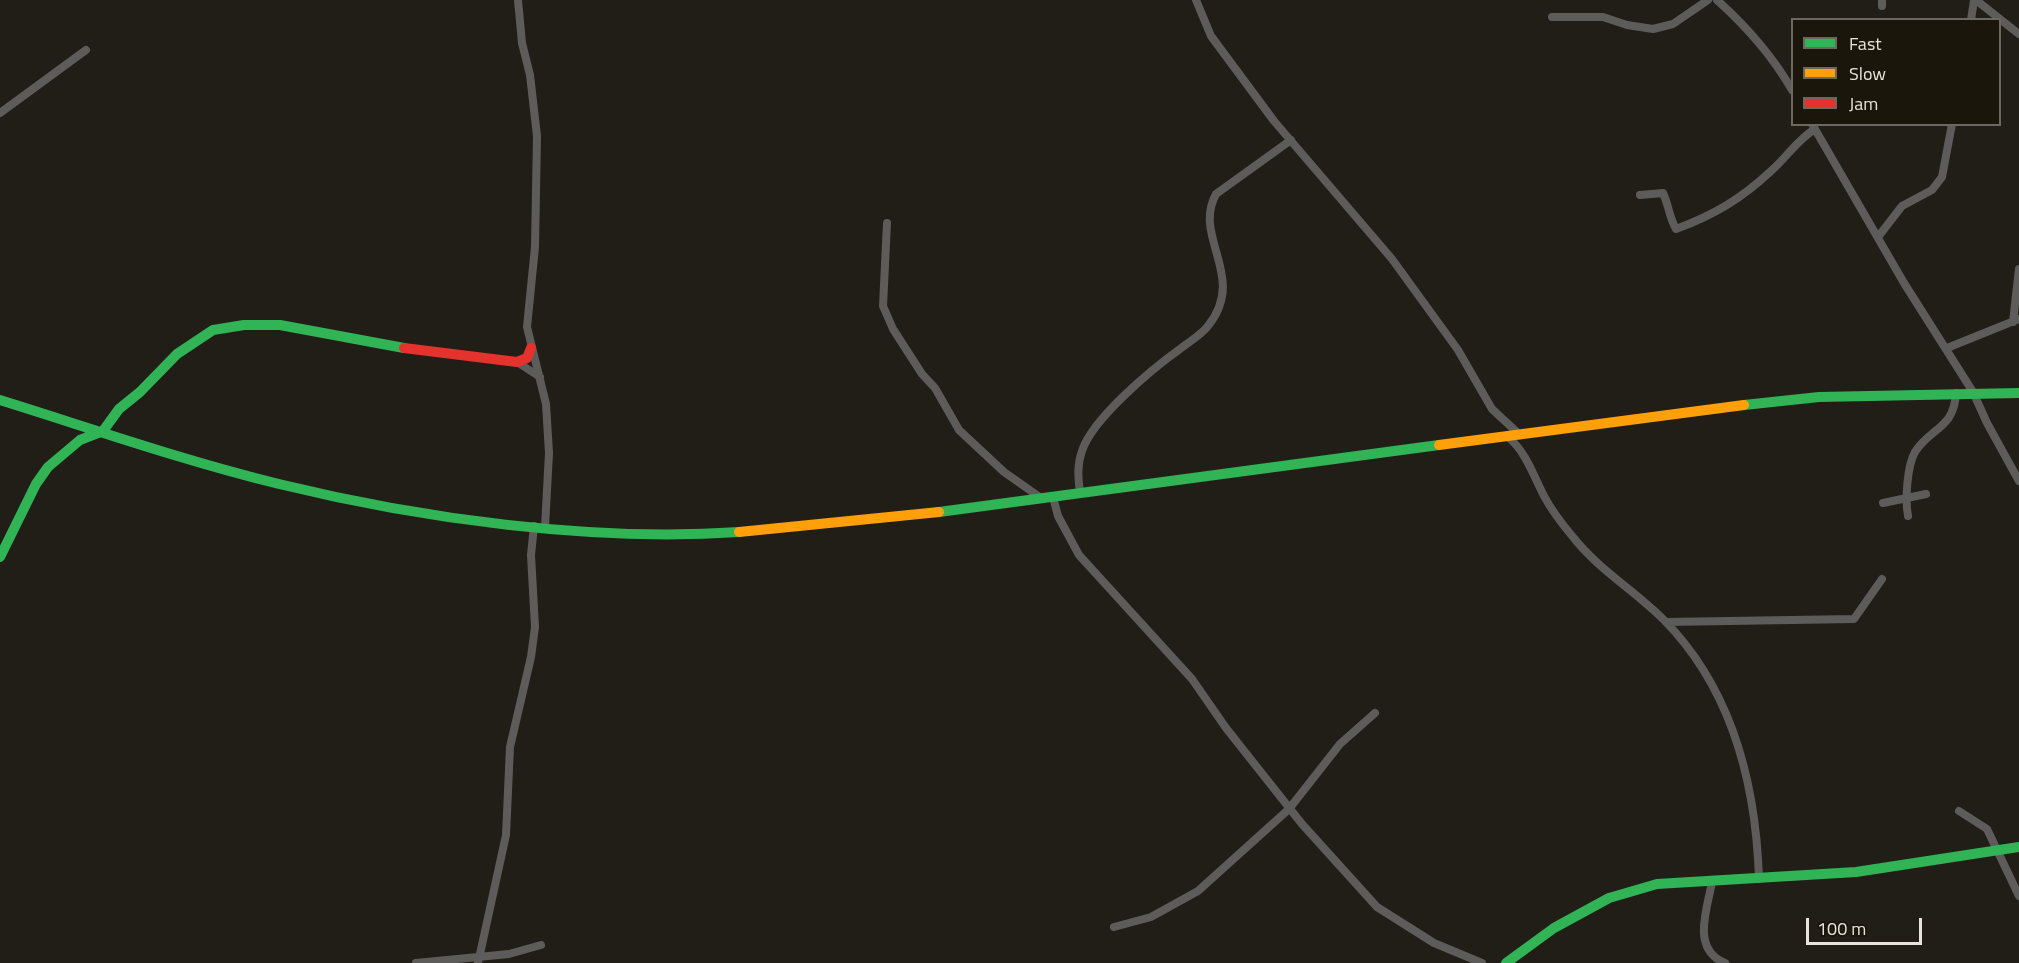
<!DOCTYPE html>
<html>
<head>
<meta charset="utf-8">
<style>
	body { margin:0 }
	#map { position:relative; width:2019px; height:963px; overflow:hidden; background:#211e18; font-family:"Titillium Web",sans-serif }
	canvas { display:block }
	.legend { position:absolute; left:1791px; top:18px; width:210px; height:108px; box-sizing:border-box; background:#1b160b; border:2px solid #6d685f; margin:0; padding:8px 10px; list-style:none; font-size:18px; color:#e8e4dd }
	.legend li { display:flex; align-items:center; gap:12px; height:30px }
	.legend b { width:30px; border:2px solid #6d685f }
	.scale { position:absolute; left:1806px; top:918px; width:116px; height:27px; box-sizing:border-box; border:3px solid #e8e4dd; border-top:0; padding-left:8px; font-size:18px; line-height:21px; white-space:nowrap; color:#e8e4dd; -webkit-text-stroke:4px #1b160b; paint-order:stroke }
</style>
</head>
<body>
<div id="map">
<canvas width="2019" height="963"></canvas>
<ul class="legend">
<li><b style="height:8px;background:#30b455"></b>Fast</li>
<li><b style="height:8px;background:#ff9f0a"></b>Slow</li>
<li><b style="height:8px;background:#e5322d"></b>Jam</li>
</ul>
<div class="scale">100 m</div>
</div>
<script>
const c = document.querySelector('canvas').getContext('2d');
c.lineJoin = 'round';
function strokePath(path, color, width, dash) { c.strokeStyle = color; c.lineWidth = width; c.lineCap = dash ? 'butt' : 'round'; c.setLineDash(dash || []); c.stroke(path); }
const street = new Path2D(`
	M518 0 522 43 530 75 537 136 535 247 527 327 546 404 549 453 545 527
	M1196 0 1211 36 1274 121 1392 259 1458 350 1492 409 1520 435
	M1717 0C1747 27 1772 55 1792 90
	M1976 0 2019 34
	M1882 6V0
	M1552 17H1603L1627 25 1653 29 1673 24 1708 0
	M1971 20 1974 0
	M0 113 86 50
	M1812 124 1904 283 1973 392 1987 423 2019 481
	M1640 195 1663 193C1669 206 1669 217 1676 229 1714 215 1741 199 1771 171 1787 157 1797 140 1815 129
	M887 223 883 306 893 329 922 374 935 388 959 430 1004 472 1041 498
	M1878 237 1902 206 1932 190 1942 177 1952 124
	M2013 322 2019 269
	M1947 348 2019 319
	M517 362 540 377
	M1509 438C1526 452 1534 477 1544 496 1552 511 1562 524 1573 537 1599 570 1634 590 1664 620 1732 689 1756 785 1759 879
	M1080 492C1078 478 1077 465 1082 451 1092 419 1152 369 1180 349 1190 341 1200 336 1208 326 1248 276 1192 238 1216 194L1291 140
	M1053 497 1058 516 1079 555 1192 679 1226 728 1302 824 1377 907 1434 943 1482 963
	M1883 503 1926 494
	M1908 516C1905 500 1907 466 1915 452 1931 427 1954 429 1956 393
	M1666 622 1854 619 1882 579
	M1959 811 1987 829 2019 896
	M1712 882C1707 910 1691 949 1725 963
	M1114 927 1151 917 1198 891 1289 809 1340 744 1375 713
	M416 963 509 954 541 945
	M478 963 506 835 510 747 531 657 535 627 531 555 534 526`);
const fast = new Path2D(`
	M0 400C93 429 185 461 279 484 422 519 592 542 739 532
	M1744 405 1819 397 2019 393
	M939 512 1439 445
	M0 557 36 484 48 467 80 440 103 431 119 409 140 392 177 354 213 330 244 325H280L404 348
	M1506 963 1554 928 1609 898 1657 884 1856 872 2019 847`);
const slow = new Path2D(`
	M1439 445 1744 405
	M739 532 939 512`);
const jam = new Path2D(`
	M404 348 517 362 527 358 531 348`);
strokePath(street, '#5e5c5b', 8);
strokePath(fast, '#30b455', 10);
strokePath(slow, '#ff9f0a', 10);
strokePath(jam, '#e5322d', 10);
</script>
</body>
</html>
